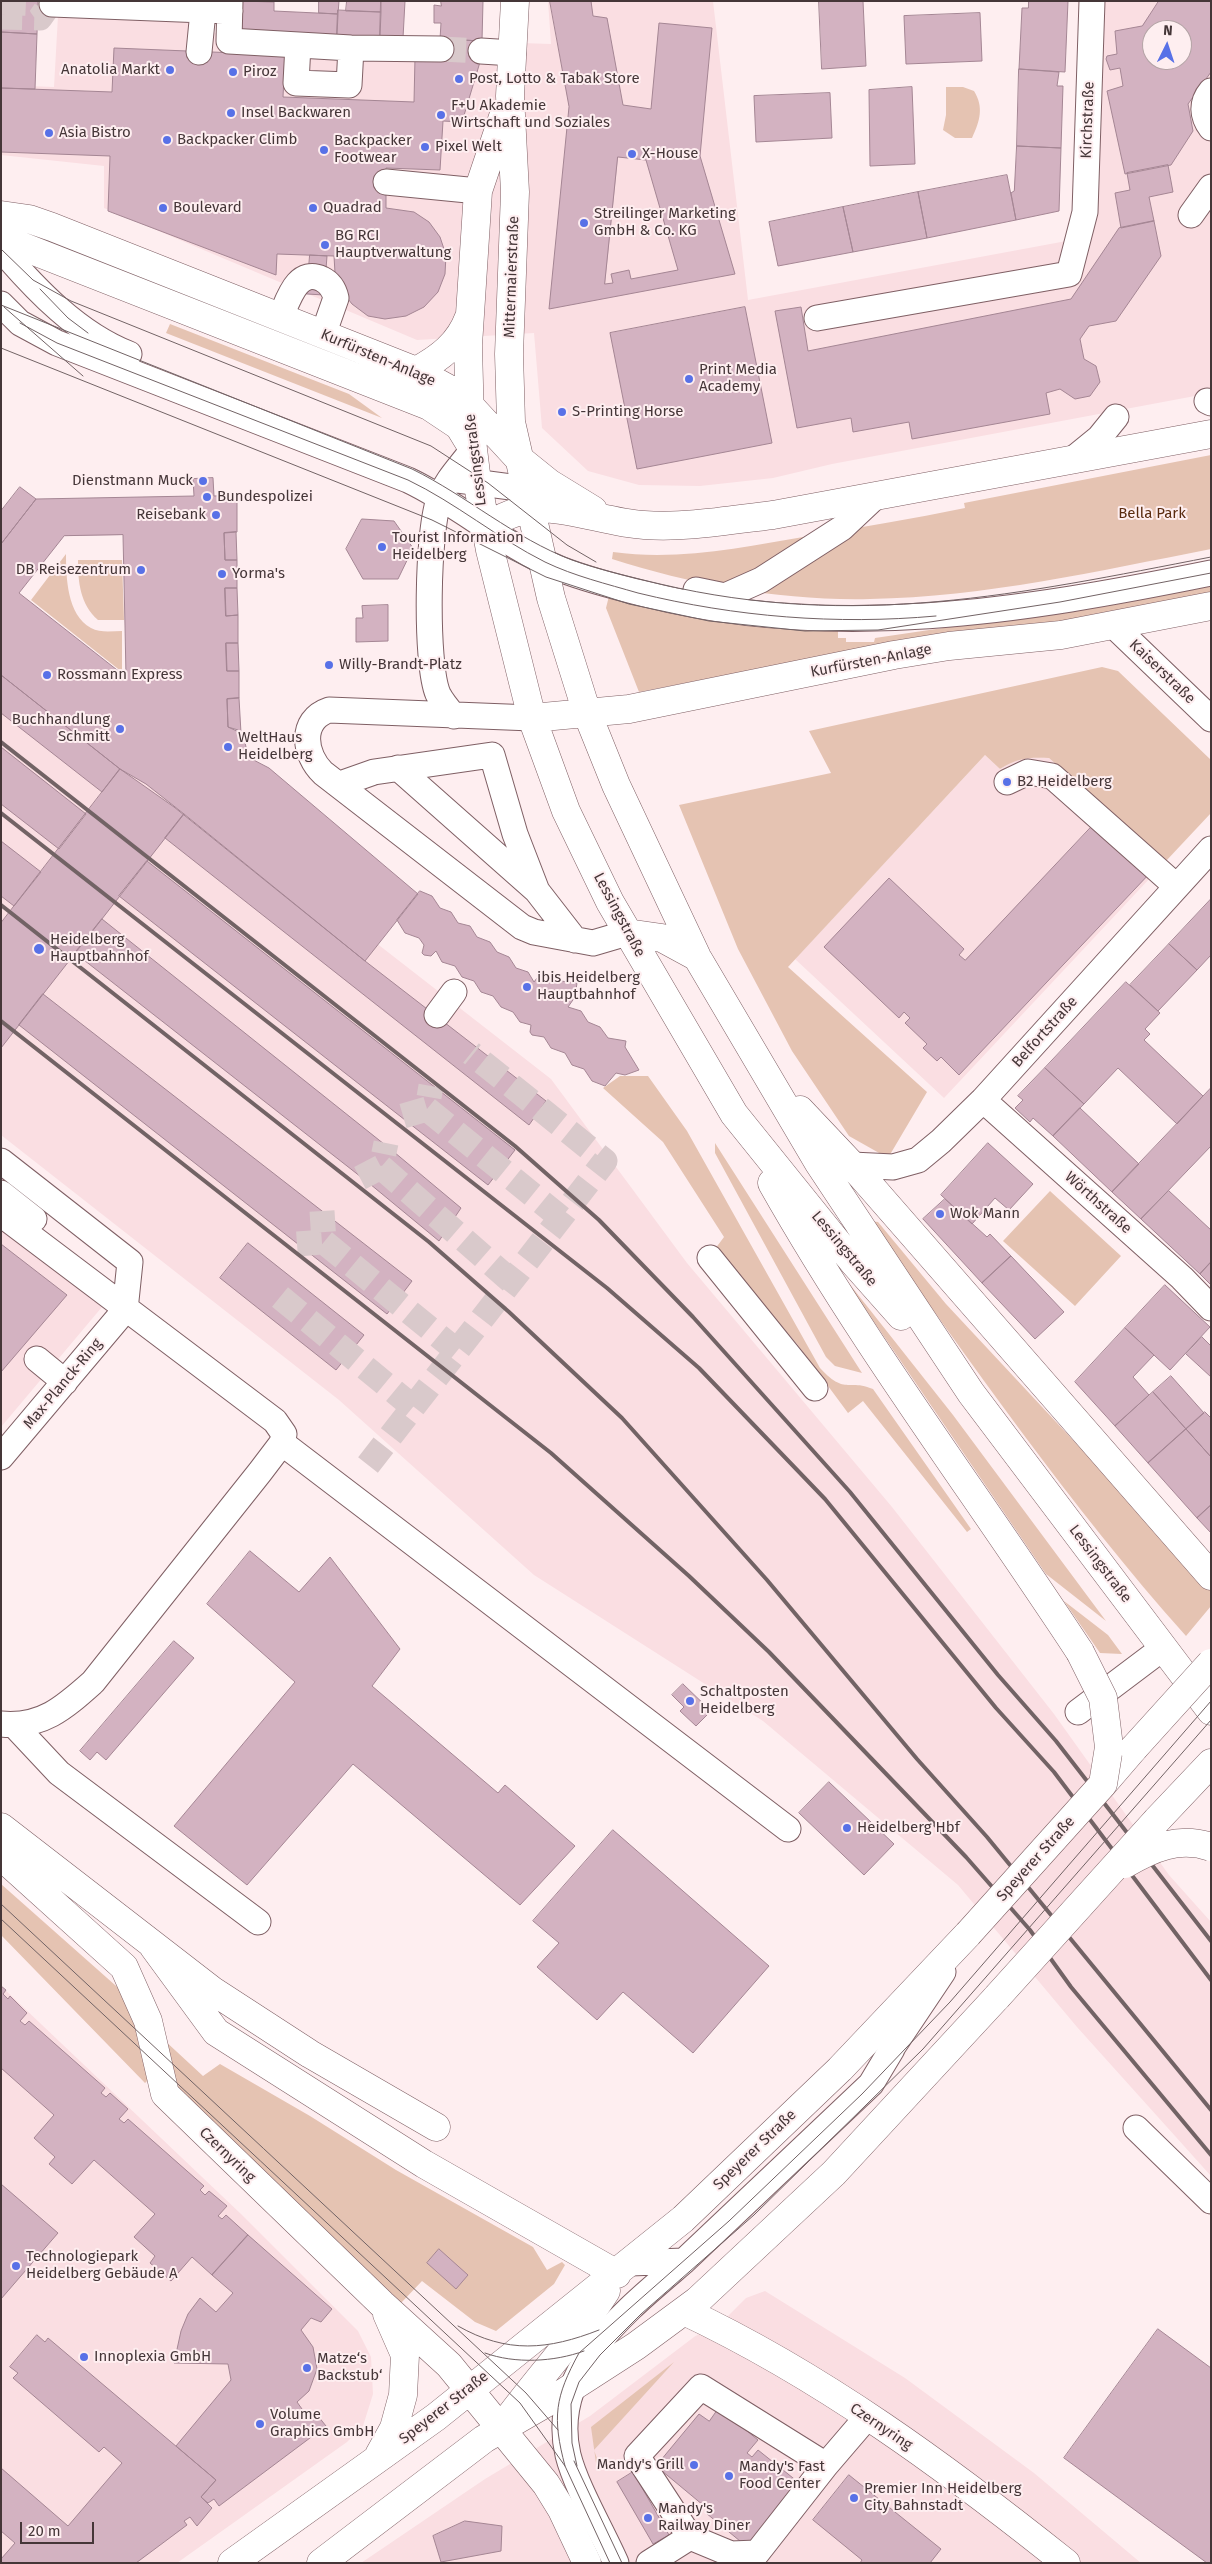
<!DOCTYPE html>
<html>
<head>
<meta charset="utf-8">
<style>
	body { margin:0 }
	#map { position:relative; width:1212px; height:2564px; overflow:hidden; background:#feeef0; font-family:"Fira Sans",sans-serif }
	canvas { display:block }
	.frame { position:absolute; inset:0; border:2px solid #453638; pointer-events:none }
	.north { position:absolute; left:1142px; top:20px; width:50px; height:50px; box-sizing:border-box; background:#feeef0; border:1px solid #b4a4a6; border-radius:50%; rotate:4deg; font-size:14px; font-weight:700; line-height:20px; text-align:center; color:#453638 }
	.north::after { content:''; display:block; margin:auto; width:18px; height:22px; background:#5871e7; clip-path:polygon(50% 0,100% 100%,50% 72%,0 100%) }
	.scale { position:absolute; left:20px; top:2522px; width:74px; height:22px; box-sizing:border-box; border:2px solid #453638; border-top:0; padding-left:6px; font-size:15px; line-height:18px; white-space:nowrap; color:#453638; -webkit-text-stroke:4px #feeef0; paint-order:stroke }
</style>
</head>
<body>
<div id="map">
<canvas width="1212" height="2564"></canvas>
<div class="frame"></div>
<div class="north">N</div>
<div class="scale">20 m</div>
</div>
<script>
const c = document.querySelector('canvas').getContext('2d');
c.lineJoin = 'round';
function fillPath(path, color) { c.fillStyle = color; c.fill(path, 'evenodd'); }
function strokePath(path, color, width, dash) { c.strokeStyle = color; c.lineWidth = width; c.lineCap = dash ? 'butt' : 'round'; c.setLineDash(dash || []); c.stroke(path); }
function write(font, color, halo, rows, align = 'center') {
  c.font = font + ' "Fira Sans",sans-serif'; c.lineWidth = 4; c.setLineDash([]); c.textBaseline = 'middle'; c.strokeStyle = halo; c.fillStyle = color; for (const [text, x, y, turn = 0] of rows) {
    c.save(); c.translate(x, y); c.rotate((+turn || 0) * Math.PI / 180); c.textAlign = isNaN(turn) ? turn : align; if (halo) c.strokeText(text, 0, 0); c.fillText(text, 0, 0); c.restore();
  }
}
const built = new Path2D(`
	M548 1H713L748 300 1088 237 1098 1H1211V393L832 464 773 478 700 486 639 485 588 471 542 428 534 333 417 340 104 208V166L1 155V85L54 87 58 16 194 21 195 32 551 44ZM1152 30H1182V60H1152Z
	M1 651 551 1079 687 1263 892 1507 1054 1714 1169 1875 1211 1922V2176L1077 2027 958 1885 763 1721 534 1575 339 1400 1 1135Z
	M985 755 1000 769 1013 761 1026 757 1049 758 1166 861 944 1098 795 959Z
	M1 1227 102 1307 1 1427Z
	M1 1986 241 2214 358 2331 371 2357 373 2394 363 2426 347 2442 177 2563H1Z
	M765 2291 905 2378 1034 2473 1141 2563H361L485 2479 590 2416 694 2337 726 2318 746 2298Z`);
const green = new Path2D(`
	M946 87H963L974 91C984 107 980 121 972 138H955L943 130 946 115Z
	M170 324 349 394 382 418 166 333Z
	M1211 455V549C1098 571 985 597 870 599 784 601 693 585 612 559L613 552C679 561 744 547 809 536 861 527 913 519 965 508L964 503Z
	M66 554C66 577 67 615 91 628 100 633 112 631 122 631V672L31 600Z
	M78 560H122L124 620H98C80 604 78 582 78 560Z
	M1211 576V593L1090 617 820 657 639 692 606 608 610 592 838 628V638H846V642H874L875 638 970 624Z
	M1102 667 1118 671 1211 760V813L1166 861 1049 758C1029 757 1017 758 1000 769L985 755 788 967 927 1092 888 1158 849 1136 792 1051 738 949 679 805 831 773 809 731Z
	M620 1076H648L687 1131 820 1368C846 1396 848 1378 873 1389L971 1529 967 1532 863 1401 848 1413 797 1344 715 1249 724 1237 663 1142 603 1088Z
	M715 1143 862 1373 835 1366 826 1357 715 1153Z
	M1050 1191 1121 1256 1075 1306 1003 1241Z
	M870 1221 878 1222 946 1304 1211 1588V1606L1186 1636C1070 1506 971 1363 870 1221Z
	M840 1272 953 1415 1106 1621 1046 1574Z
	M1064 1601 1108 1635 1122 1654 1100 1653Z
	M1 1884 124 1993 137 2012 150 2078 145 2083 1 1935Z
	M163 2039 203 2076 220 2064 310 2116 396 2170 533 2247 547 2270 562 2262 565 2265 554 2284 496 2331 475 2322 422 2281 401 2303 184 2099 174 2081Z
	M674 2362 594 2450 600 2467 597 2470 591 2427Z`);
const building = new Path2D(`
	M1 1H38L37 34 1 32Z
	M240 1 274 2V11L338 14 337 35 239 31Z
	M319 1H339L338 14 319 13Z
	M347 1H381V12L346 11Z
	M381 1H405L403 38 380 37Z
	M441 1H483L482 41 440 39 441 23H434V5L441 6Z
	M550 1H591L593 16 607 18 623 105 651 109 659 23 712 28 700 156 735 274 549 309 569 107ZM618 157 646 160 678 270 631 279 629 270 611 274 613 283 605 284Z
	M819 1H863L866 66 822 69Z
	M1029 1H1068L1065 72 1019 69 1022 8H1028Z
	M1159 1H1211V72L1188 104 1193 131 1171 165 1125 174 1107 91 1123 86 1120 68 1110 70 1106 59 1107 56 1117 54 1115 31 1142 26ZM1152 30H1182V60H1152Z
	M338 10 381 12 380 37 337 35Z
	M980 13 982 61 906 64 904 16Z
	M1 32 37 34 35 89 1 88Z
	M442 39 482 41 480 62 462 122 443 121 440 170 386 168V208L414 212 429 222 440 237 446 255 445 274 438 292 424 307 406 316 385 319 368 316 352 304 341 290 335 273 334 256 277 254 276 275 108 211 110 156 1 152V88L112 92 114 48 285 55 283 97 414 102 415 58Z
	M1019 69 1059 72 1057 86H1063L1061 148 1017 146Z
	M912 87 915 164 870 166 869 90Z
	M830 93 832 138 756 142 754 96Z
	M1017 146 1061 148 1059 211 1016 220 1011 193 1014 191Z
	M1168 165 1173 192 1149 197 1154 221 1121 228 1115 193 1130 190 1127 173Z
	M1007 175 1016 220 927 238 918 192Z
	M918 192 927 238 853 252 843 207Z
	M843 207 853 252 778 266 769 222Z
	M1154 221 1161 256 1116 321 1089 326 1080 339 1084 359 1096 366 1100 382 1090 396 1075 399 1060 389 1046 393 1050 414 912 439 909 422 853 432 851 418 797 428 775 311 801 307 808 351 1071 299 1119 228Z
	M310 255 327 256 324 295 307 294Z
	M745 307 772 443 637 469 610 333Z
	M213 478 214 496 237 495V532L224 533 225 560H237V588H225L226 616 238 615V643H226L227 671H239V698L227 699 228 727 238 730 244 738 246 747 244 755 269 768 418 894 365 961 174 807 120 769 1 675V544L36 499 194 496 193 479ZM123 535 125 626 126 677 19 593 64 536Z
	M20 487 36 499 1 544V511Z
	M362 519 394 521 413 548 398 579H363L346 549Z
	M236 532 237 560H225L224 533Z
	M225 588H237L238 615 226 616Z
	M388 605V641L356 642V618H363L362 606Z
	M226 643H238L239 671H227Z
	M1 675 120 769 102 792 1 713Z
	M239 698 241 733 228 727 227 699Z
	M1 747 86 814 59 849 1 804Z
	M120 769 146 784 184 814 1 1048V923Z
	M184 814 365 961 546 1101 529 1125 165 838Z
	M1097 821 1151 872 959 1075 941 1057 937 1061 923 1048 927 1044 905 1023 910 1018 904 1012 899 1018 824 947 889 878 964 949 959 955 965 960Z
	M1 841 41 872 14 906 1 896Z
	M147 861 515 1150 488 1185 119 896Z
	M420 891 432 896 440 908 451 912 458 923 470 926 477 937 490 942 497 952 509 957 516 968 528 972 534 982 537 978 543 979V975L553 976 552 980 577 983 575 997 568 1007 581 1011 588 1022 600 1027 608 1038 626 1041 625 1047 639 1070 625 1075 616 1073 605 1086 592 1081 584 1069 572 1065 565 1053 551 1048 544 1037 532 1035 530 1032 531 1025 520 1022 513 1012 501 1007 493 996 481 992 474 981 462 977 455 966 442 962 436 951 431 956 424 955 422 953 424 945 419 938 405 933 397 920Z
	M1211 899V955L1197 970 1169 944Z
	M102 919 394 1152 461 1208 439 1241 370 1184 75 953Z
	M1169 944 1197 970 1158 1011 1130 985Z
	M1126 982 1160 1013 1145 1029 1150 1034 1144 1040 1203 1096 1177 1124 1118 1068 1084 1104 1045 1068Z
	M43 994 412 1281 387 1314 19 1025Z
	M1045 1068 1084 1104 1053 1136 1033 1118 1030 1122 1015 1108 1023 1100 1018 1096Z
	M1211 1088V1146L1141 1219 1112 1192Z
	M1080 1108 1139 1164 1112 1192 1053 1136Z
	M988 1143 1033 1184 1009 1210 995 1198 972 1224 941 1195Z
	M1169 1191 1211 1230V1262L1200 1274 1141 1219Z
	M945 1199 987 1237 990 1234 1011 1256 982 1283 923 1219Z
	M248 1243 364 1335 336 1370 220 1278Z
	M1 1244 67 1295 1 1372Z
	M1011 1256 1064 1312 1035 1339 982 1283Z
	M1211 1262V1285L1200 1274Z
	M1165 1285 1210 1327 1170 1370 1125 1328Z
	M1125 1328 1154 1355 1133 1377 1149 1395 1115 1426 1075 1382Z
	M1202 1337 1211 1346V1377L1186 1354Z
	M1171 1376 1204 1413 1186 1429 1153 1392Z
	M1153 1392 1186 1429 1148 1463 1115 1426Z
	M1205 1412 1211 1418V1457L1186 1429Z
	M1186 1429 1211 1457V1505L1197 1518 1148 1463Z
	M1211 1505V1533L1197 1518Z
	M250 1551 299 1592 330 1557 400 1649 372 1686 498 1793 505 1785 575 1846 520 1905 353 1764 247 1885 174 1826 295 1682 207 1604Z
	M174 1641 194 1658 106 1760 97 1752 90 1760 80 1751Z
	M683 1684 711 1711 696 1726 680 1711 684 1707 672 1695Z
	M829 1782 894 1844 864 1875 799 1813Z
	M613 1830 769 1966 693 2053 623 1992 597 2020 537 1967 559 1943 533 1921Z
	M1 1986 6 1990 3 1994 8 1999 10 1996 27 2013 20 2021 25 2025 29 2021 105 2088 101 2093 106 2097 110 2093 128 2109 119 2119 124 2123 128 2119 204 2186 200 2190 205 2195 209 2191 227 2206 218 2216 222 2219 226 2215 248 2235 212 2275 192 2257 171 2281 150 2263 155 2256 134 2237 155 2214 94 2160 72 2184 49 2164 55 2157 34 2138 54 2115 1 2068Z
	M1 2184 58 2233 1 2299Z
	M248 2235 332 2309 321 2322 311 2318 301 2330 313 2347 317 2369 309 2391 297 2402 307 2416 314 2411 326 2426 219 2506 214 2499 208 2503 201 2497 216 2480 176 2446 231 2380 228 2364 174 2363 181 2331 188 2314 200 2298 216 2312 233 2293 212 2275Z
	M439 2249 468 2275 456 2289 427 2263Z
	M1158 2329 1211 2368V2563H1207L1064 2458Z
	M37 2335 45 2342 48 2338 216 2480 201 2497 212 2508 197 2526 190 2517 184 2521 187 2525 136 2563H1V2559L15 2543 1 2531V2468L68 2526 122 2463 104 2447 99 2452 13 2378 18 2373 10 2367Z
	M719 2408 758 2440 747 2453 752 2457 758 2450 803 2486 759 2540 746 2546 706 2513 709 2510 656 2466 699 2414 709 2421Z
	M633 2472 669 2535 653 2544 617 2482Z
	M849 2475 941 2549 930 2563H860L862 2560 813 2520Z
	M465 2521 502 2526 501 2551 441 2562 433 2536Z`);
const minorTunnel = new Path2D(`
	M1 2 40 4 45 11 40 18 1 17
	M441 49 481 51
	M427 1109 561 1218
	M403 1116 427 1109 431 1086
	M381 1167 511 1281
	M360 1178 381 1167 386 1143
	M324 1242 457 1351
	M297 1244 324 1242 322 1211
	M280 1297 413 1407
	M368 1465 605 1161 471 1053`);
const minor = new Path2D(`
	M230 1 229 41 351 48 441 49
	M52 4 230 11
	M298 45 296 83 349 85 351 48
	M481 51 513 53
	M199 52 204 1
	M1211 91C1201 103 1202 116 1211 128
	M386 182 478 191
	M1191 215 1211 187
	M1 249C36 290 78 334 129 354
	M1 304 20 323 57 343 408 480C461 505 506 547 560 569 588 580 616 587 645 594 833 642 1024 611 1211 573
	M280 318C288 302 296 267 322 279 330 283 334 289 336 298L323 335
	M817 318 1069 274 1085 212 1092 1
	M1207 401 1211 403
	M1072 460 1099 438 1116 417
	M458 480 526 489 544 495
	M696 590 725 596 761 580 842 528 876 496
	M1113 625 1211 719
	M454 716C448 709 442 702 438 694 425 664 427 527 440 497 447 479 462 465 473 449
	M532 718 329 710C299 720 304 755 323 773L522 927 534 932 593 943 627 933
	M398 768 537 891 575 940
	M1007 782 1028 772 1052 776 1176 886
	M340 784 374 772 492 755 515 834 537 891
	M437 1015 454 992
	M983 1100 1182 1278 1211 1308
	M1 1161 130 1262 125 1310
	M852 1165 893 1167 918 1160 941 1141 983 1100 1211 849
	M1 1193 34 1219
	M1 1214 275 1421 284 1434 282 1443 260 1472 93 1682C65 1707 42 1728 1 1724
	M710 1258 815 1388
	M37 1359 65 1382
	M282 1443 788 1829
	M1 1457 125 1310
	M1078 1712 1163 1648
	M14 1725 59 1773 258 1922
	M890 2051 943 1972
	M1136 2128 1211 2201
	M630 2263 684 2261 871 2084 892 2049
	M690 2537 731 2554 757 2553 826 2465
	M616 2563C602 2531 576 2487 568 2455 548 2370 627 2310 684 2261
	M649 2563 690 2537 637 2456 701 2387 826 2465 868 2416`);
const major = new Path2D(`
	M515 1 510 96 515 192 509 354 511 422 551 598 587 713 616 785 697 957 818 1162 971 1393 1211 1711
	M505 111 478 191 468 345 470 424 476 474 490 550 532 718 566 811 610 902 734 1114 854 1263 901 1316
	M1 215 29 219 52 227 416 371 460 395 518 458 549 483 593 510
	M1 238 429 406 459 426 473 449
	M416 371C440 358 459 344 469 317
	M485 526C498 520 510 513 524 510 563 503 605 523 644 525 687 528 730 520 773 515L1211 434
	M532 718 629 709 894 655 949 646 1061 635 1211 606
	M627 933 662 938 697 957
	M800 1110 852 1165 1211 1576
	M772 1183C864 1346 978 1496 1080 1652
	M1103 1784 1134 1748
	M1157 1820 1211 1763
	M1 1827 213 1991 310 2054 436 2127
	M1 1856 124 1967 148 2021 165 2094 382 2304 449 2365 546 2484 562 2510 587 2563
	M153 1946 216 2032 424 2164 617 2274
	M684 2311C822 2376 947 2468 1066 2563
	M508 2419C540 2376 577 2336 606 2291
	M379 2455 394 2428 403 2395 405 2355 387 2314
	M232 2563 436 2417 683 2219 840 2069 968 1934
	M321 2563 484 2439 560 2395 636 2346 697 2301 834 2173 997 1997`);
const tram = new Path2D(`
	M1 249 33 280 71 301 431 446 488 483 567 545 596 562
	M40 289 68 318 88 333
	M1 305 412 469C467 496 514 538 572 560 600 570 631 577 660 584 855 630 1020 594 1211 557
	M4 307 83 376
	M20 323 57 343 408 480C456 503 497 538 545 562 574 576 607 584 638 593 736 617 836 625 936 616
	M1 348 432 520 546 577 629 604 709 621 805 631 878 630 1060 602 1211 573
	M1 1904 526 2393 558 2430
	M1 1919 520 2403 565 2466 610 2563
	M458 2326C507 2354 548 2350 599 2330
	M485 2353C515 2364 554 2362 584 2351
	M574 2461 622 2563
	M565 2466C552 2417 555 2397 579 2353L729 2221 862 2094 950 2002 1211 1701
	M577 2466 572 2443 571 2404 579 2382 600 2355 641 2314 754 2215 923 2049 1211 1720`);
const rail = new Path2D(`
	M1 742 515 1146 599 1220 693 1317 850 1492 998 1675 1056 1741 1211 1941
	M1 813 607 1288 699 1368 825 1499 996 1708 1054 1772 1211 1980
	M1 905 429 1242 509 1312 622 1418 767 1580 917 1759 987 1837 1211 2110
	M1 1021 551 1453 689 1576 769 1652 966 1857 1030 1930 1071 1987 1211 2155`);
const majorBridge = new Path2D(`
	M1134 1748 1211 1663
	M1125 1864C1152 1848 1179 1836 1211 1847
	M968 1934 1103 1784 1109 1747 1103 1698 1080 1652
	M997 1997 1157 1820`);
const markers = [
	[170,70,5,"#5871e7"],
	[233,72,5,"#5871e7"],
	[459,79,5,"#5871e7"],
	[231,113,5,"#5871e7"],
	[441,115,5,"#5871e7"],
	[49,133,5,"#5871e7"],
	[167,140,5,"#5871e7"],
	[425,147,5,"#5871e7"],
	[324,150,5,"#5871e7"],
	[632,154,5,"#5871e7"],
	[163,208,5,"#5871e7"],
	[313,208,5,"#5871e7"],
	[584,223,5,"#5871e7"],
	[325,245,5,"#5871e7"],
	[689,379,5,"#5871e7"],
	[562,412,5,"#5871e7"],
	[203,481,5,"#5871e7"],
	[207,497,5,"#5871e7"],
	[216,515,5,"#5871e7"],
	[382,547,5,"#5871e7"],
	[141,570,5,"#5871e7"],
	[222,574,5,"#5871e7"],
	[329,665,5,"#5871e7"],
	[47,675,5,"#5871e7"],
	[120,729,5,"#5871e7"],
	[228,747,5,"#5871e7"],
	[1007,782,5,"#5871e7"],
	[39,949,6,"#5871e7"],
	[527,987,5,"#5871e7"],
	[940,1214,5,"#5871e7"],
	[690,1701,5,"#5871e7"],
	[847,1828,5,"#5871e7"],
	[16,2266,5,"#5871e7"],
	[84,2357,5,"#5871e7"],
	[307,2368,5,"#5871e7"],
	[260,2424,5,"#5871e7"],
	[694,2465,5,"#5871e7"],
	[729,2476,5,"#5871e7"],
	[854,2498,5,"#5871e7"],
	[648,2518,5,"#5871e7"]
];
const poiNames = [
	["Anatolia Markt",160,70,"right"],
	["Piroz",243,72],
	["Post, Lotto & Tabak Store",469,79],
	["F+U Akademie",451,106],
	["Wirtschaft und Soziales",451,123],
	["Insel Backwaren",241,113],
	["Asia Bistro",59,133],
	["Backpacker Climb",177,140],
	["Backpacker",334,141],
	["Footwear",334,158],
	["Pixel Welt",435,147],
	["X-House",642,154],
	["Boulevard",173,208],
	["Quadrad",323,208],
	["Streilinger Marketing",594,214],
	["GmbH & Co. KG",594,231],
	["BG RCI",335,236],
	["Hauptverwaltung",335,253],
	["Print Media",699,370],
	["Academy",699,387],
	["S-Printing Horse",572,412],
	["Dienstmann Muck",193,481,"right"],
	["Bundespolizei",217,497],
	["Reisebank",206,515,"right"],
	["Tourist Information",392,538],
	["Heidelberg",392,555],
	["DB Reisezentrum",131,570,"right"],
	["Yorma's",232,574],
	["Willy-Brandt-Platz",339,665],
	["Rossmann Express",57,675],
	["Buchhandlung",110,720,"right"],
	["Schmitt",110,737,"right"],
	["WeltHaus",238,738],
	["Heidelberg",238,755],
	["B2 Heidelberg",1017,782],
	["Heidelberg",50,940],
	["Hauptbahnhof",50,957],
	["ibis Heidelberg",537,978],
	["Hauptbahnhof",537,995],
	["Wok Mann",950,1214],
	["Schaltposten",700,1692],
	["Heidelberg",700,1709],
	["Heidelberg Hbf",857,1828],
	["Technologiepark",26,2257],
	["Heidelberg Gebäude A",26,2274],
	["Innoplexia GmbH",94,2357],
	["Matze‘s",317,2359],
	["Backstub‘",317,2376],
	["Volume",270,2415],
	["Graphics GmbH",270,2432],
	["Mandy's Grill",684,2465,"right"],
	["Mandy's Fast",739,2467],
	["Food Center",739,2484],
	["Premier Inn Heidelberg",864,2489],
	["City Bahnstadt",864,2506],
	["Mandy's",658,2509],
	["Railway Diner",658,2526]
];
const streetNames = [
	["Kirchstraße",1088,120,-88],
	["Mittermaierstraße",512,277,-88],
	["Kurfürsten-Anlage",378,358,23],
	["Lessingstraße",476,460,-97],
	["Kurfürsten-Anlage",871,661,-11],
	["Kaiserstraße",1162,672,44],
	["Lessingstraße",619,915,62],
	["Belfortstraße",1045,1032,-48],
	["Wörthstraße",1098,1203,42],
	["Lessingstraße",844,1249,50],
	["Max-Planck-Ring",63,1384,-50],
	["Lessingstraße",1100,1564,53],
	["Speyerer Straße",1036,1859,-48],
	["Speyerer Straße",755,2150,-44],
	["Czernyring",227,2155,44],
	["Speyerer Straße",444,2408,-38],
	["Czernyring",881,2427,34]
];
const parkNames = [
	["Bella Park",1152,514]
];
fillPath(built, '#fadee2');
fillPath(green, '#e5c3b2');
fillPath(building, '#d3b2c1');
strokePath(building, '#a58694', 1);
strokePath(minorTunnel, '#d9c9cb', 25, [25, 12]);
strokePath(minor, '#7f5f64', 27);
strokePath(major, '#7f5f64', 29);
strokePath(minor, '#fff', 25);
strokePath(major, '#fff', 28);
strokePath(tram, '#726365', 1);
strokePath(rail, '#726365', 4);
strokePath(majorBridge, '#7f5f64', 29, []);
strokePath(majorBridge, '#fff', 28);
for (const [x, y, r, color] of markers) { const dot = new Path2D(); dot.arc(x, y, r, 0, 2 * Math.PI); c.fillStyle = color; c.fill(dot); strokePath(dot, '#feeef0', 2); }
write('15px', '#453638', '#feeef0', poiNames, 'left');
write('15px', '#453638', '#feeef0', streetNames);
write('15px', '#5a2b0f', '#feeef0', parkNames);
</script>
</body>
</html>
